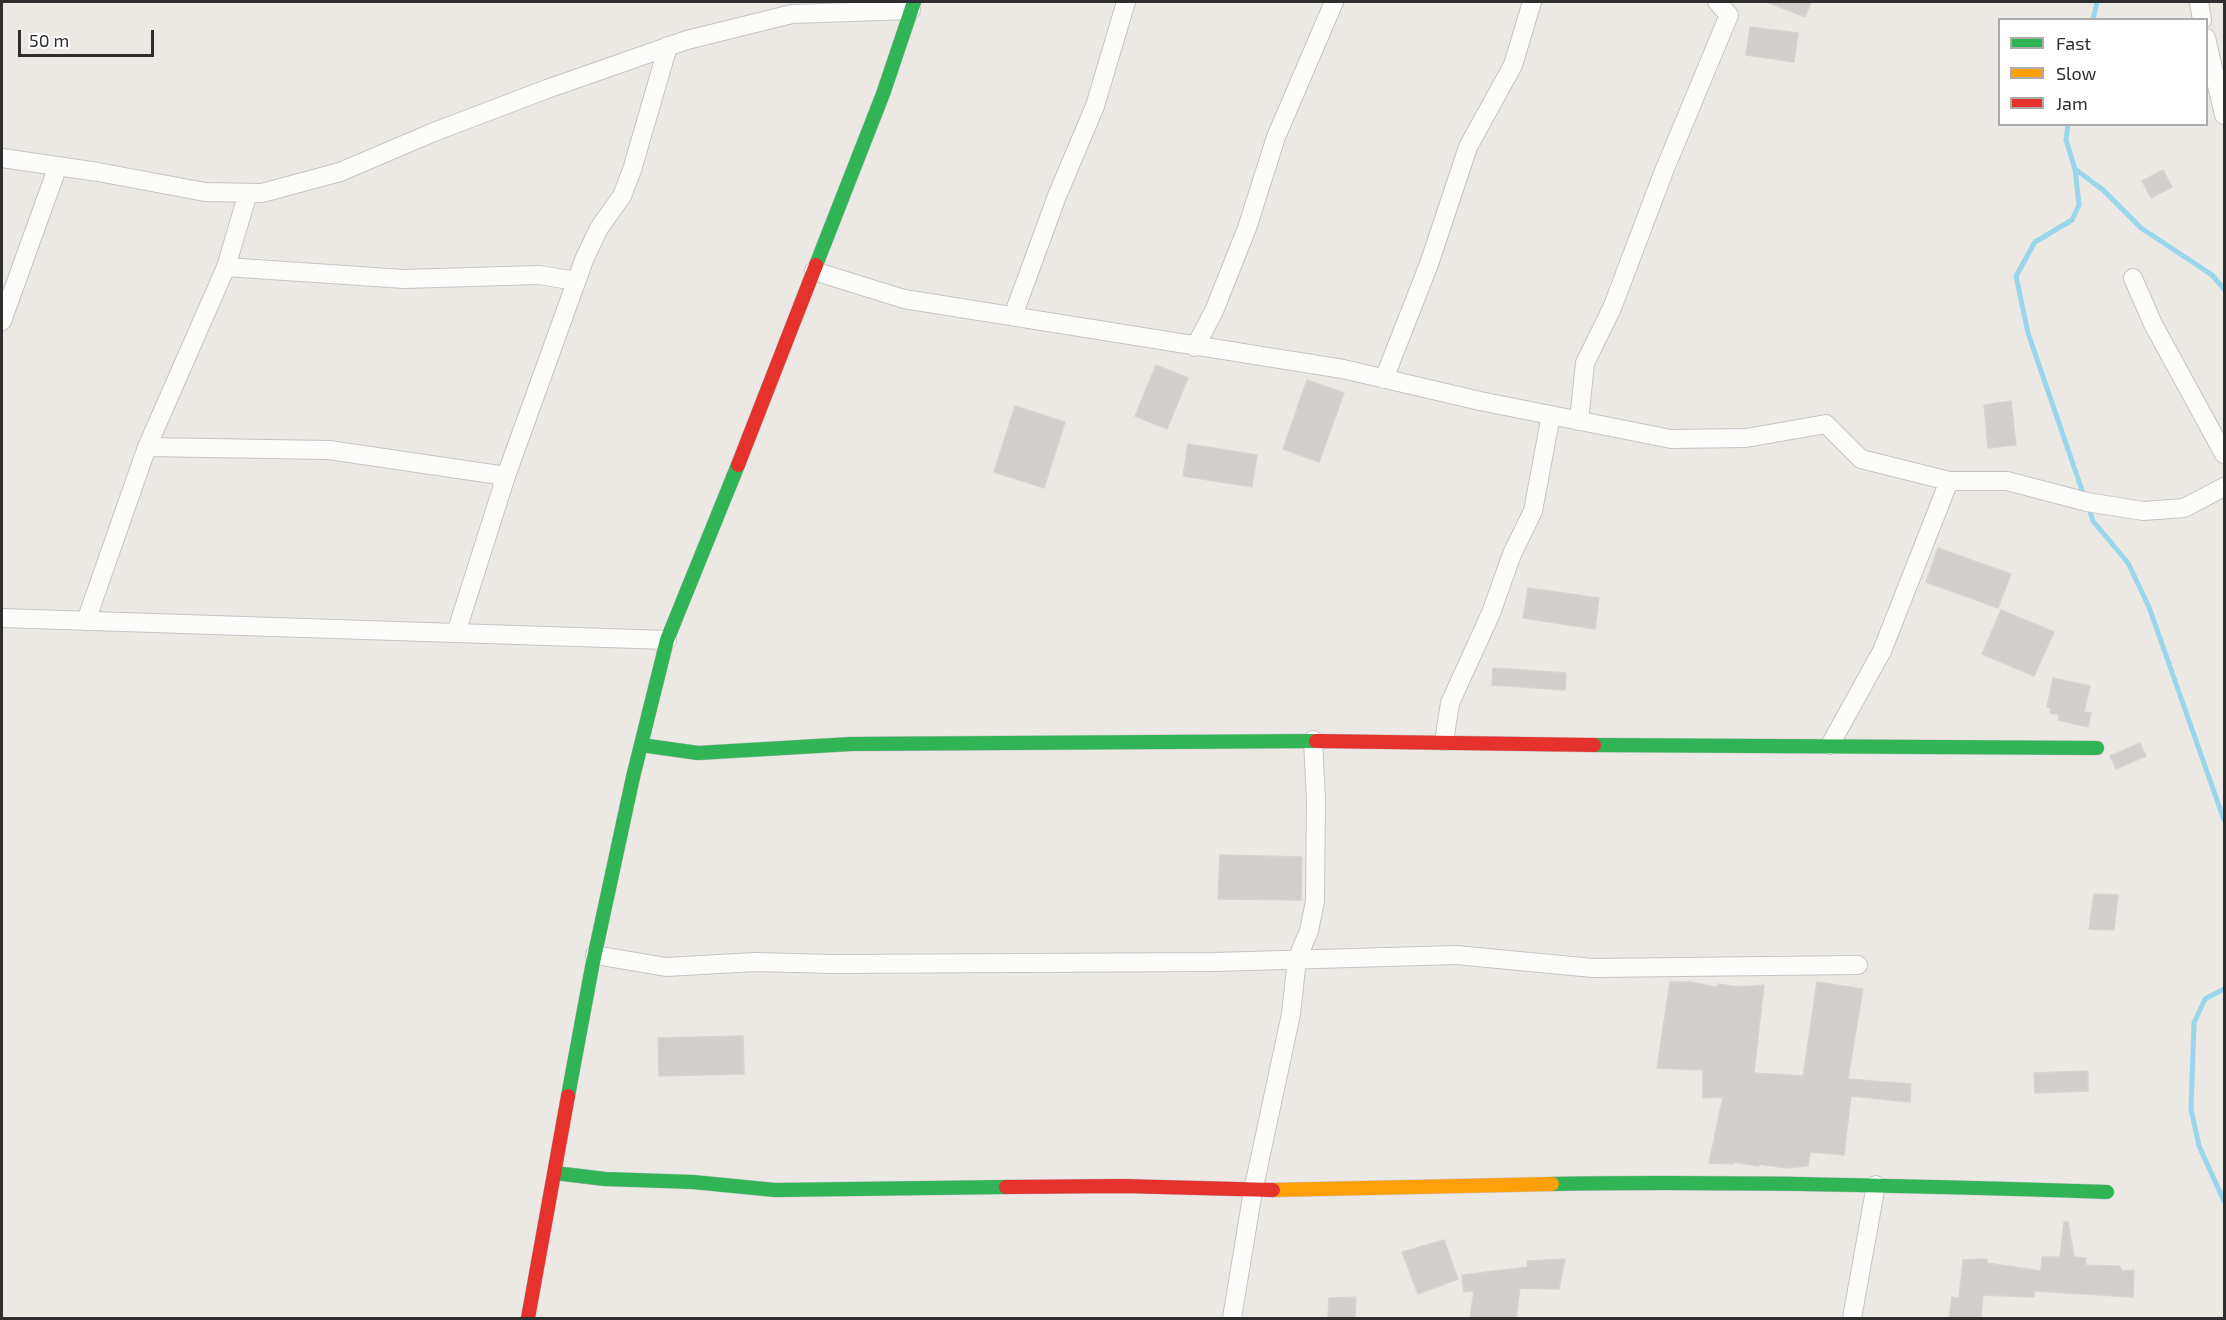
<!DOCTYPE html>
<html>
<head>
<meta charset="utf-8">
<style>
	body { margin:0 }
	#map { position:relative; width:2226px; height:1320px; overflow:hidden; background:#ece8e4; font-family:"Exo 2",sans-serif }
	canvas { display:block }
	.frame { position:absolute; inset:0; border:3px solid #2e2e2e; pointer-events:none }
	.legend { position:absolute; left:1998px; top:18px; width:210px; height:108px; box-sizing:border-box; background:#fff; border:2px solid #ababab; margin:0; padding:8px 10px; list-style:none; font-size:18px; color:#2e2e2e }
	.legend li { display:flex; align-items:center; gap:12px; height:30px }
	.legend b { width:30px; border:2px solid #ababab }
	.scale { position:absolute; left:18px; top:30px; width:136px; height:27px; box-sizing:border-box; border:3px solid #2e2e2e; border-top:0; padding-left:8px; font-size:18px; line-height:21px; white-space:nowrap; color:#2e2e2e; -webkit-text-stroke:4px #fff; paint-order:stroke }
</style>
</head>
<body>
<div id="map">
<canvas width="2226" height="1320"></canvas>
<div class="frame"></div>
<ul class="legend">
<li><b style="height:8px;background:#30b455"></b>Fast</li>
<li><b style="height:8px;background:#ff9f0a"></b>Slow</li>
<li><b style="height:8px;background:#e5322d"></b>Jam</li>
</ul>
<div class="scale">50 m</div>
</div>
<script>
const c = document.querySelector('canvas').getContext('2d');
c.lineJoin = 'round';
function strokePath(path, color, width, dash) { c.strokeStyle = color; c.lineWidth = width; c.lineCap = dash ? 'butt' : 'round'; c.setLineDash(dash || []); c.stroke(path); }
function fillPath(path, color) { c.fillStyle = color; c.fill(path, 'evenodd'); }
const stream = new Path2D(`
	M2093 20 2097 2
	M2068 124 2066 140 2075 169 2079 205 2072 220 2035 242 2016 276 2028 333 2084 496
	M2075 169 2103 190 2141 228 2212 275 2224 289
	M2088 505 2093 521 2128 563 2149 607 2224 820
	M2224 989 2205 999 2194 1023 2191 1109 2199 1146 2224 1201`);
const building = new Path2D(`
	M1767 2H1811L1805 17Z
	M1750 27 1798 33 1794 62 1746 55Z
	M2163 170 2172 187 2151 198 2142 181Z
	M1156 365 1188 378 1167 429 1135 416Z
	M1307 380 1344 393 1319 462 1283 449Z
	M2011 401 2016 445 1988 448 1984 405Z
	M1015 406 1065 422 1044 488 994 472Z
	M1188 444 1257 455 1252 487 1183 476Z
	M1938 548 2011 574 1998 608 1926 582Z
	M1528 588 1599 598 1595 629 1523 618Z
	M2001 610 2054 632 2034 676 1982 654Z
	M1493 668 1566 673 1565 690 1492 685Z
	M2053 678 2090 686 2084 712 2091 713 2088 727 2058 720 2059 715 2050 713 2051 708 2047 707Z
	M2140 743 2146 756 2116 769 2110 756Z
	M1220 855 1302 857 1301 900 1218 899Z
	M2094 894 2118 895 2114 930 2089 929Z
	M1670 982H1690L1717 987 1718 984 1739 987 1764 985 1754 1073 1803 1076 1817 982 1863 989 1848 1079 1911 1084 1910 1102 1851 1096 1844 1155 1810 1152 1808 1166 1785 1168 1759 1164V1166L1733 1162V1164L1709 1163 1723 1097 1703 1098V1070L1657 1068Z
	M743 1036 744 1074 659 1076 658 1038Z
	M2088 1071V1091L2035 1093 2034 1073Z
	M2064 1222H2068L2074 1257 2086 1258V1265L2119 1266 2122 1271 2134 1270 2133 1297 2034 1291V1297L1983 1295 1981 1318H1949L1952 1297 1959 1298 1963 1260 1987 1259V1263L2041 1271 2042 1257H2060Z
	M1444 1240 1458 1279 1418 1294 1402 1252Z
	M1565 1259 1559 1289 1520 1288 1516 1318H1470L1474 1291 1464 1292 1462 1275 1528 1267 1527 1261Z
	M1356 1297 1355 1318H1328L1329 1298Z`);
const street = new Path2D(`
	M2199 2 2202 20
	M2206 38 2224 115
	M2 158 98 172 205 192 262 193 340 172 434 132 547 89 687 40 792 14 911 10
	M226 267 404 279 539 275 576 281
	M814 271 904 299 1343 369 1480 401 1671 439 1746 438 1826 424 1861 459 1949 481H2007L2087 502 2143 511 2184 508 2224 487
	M2133 278 2153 324 2224 454
	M1013 316 1057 196 1095 106 1126 2
	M2 321 58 166
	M1195 347 1214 311 1247 228 1276 137 1334 2
	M1384 379 1429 264 1468 147 1513 65 1532 2
	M1579 421 1585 363 1612 308 1664 171 1729 15 1717 2
	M147 447 329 450 506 476
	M2 618 667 640
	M86 621 147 447 226 267 248 193
	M456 633 506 476 584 260 599 228 622 196 632 170 668 46
	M1444 741 1450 703 1491 613 1512 554 1533 511 1551 415
	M1830 745 1882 651 1949 481
	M595 955 666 967 755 962 833 964 1214 962 1456 955 1593 968 1858 965
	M1232 1318 1253 1191 1291 1014 1297 959 1309 931 1315 901 1316 800 1313 740
	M1852 1318 1876 1185`);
const fast = new Path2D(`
	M816 265 883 94 914 2
	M641 745 698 753 851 744 1316 741
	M1594 745 2097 748
	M568 1096 592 967 633 777 667 640 738 465
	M555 1173 605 1179 693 1182 775 1190 1006 1187
	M1552 1184C1737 1181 1922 1186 2107 1192`);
const slow = new Path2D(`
	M1273 1190 1552 1184`);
const jam = new Path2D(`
	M738 465 816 265
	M1316 741 1594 745
	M1006 1187 1123 1186 1273 1190
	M528 1318 568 1096`);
strokePath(stream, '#99d6ec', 5);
fillPath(building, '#d1cecb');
strokePath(building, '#d7d4d0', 1.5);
strokePath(street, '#c5c4c5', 20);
strokePath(fast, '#c5c4c5', 15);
strokePath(slow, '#c5c4c5', 15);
strokePath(jam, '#c5c4c5', 15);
strokePath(street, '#fcfcfb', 18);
strokePath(fast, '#30b455', 14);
strokePath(slow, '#ff9f0a', 14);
strokePath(jam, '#e5322d', 14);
</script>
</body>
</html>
